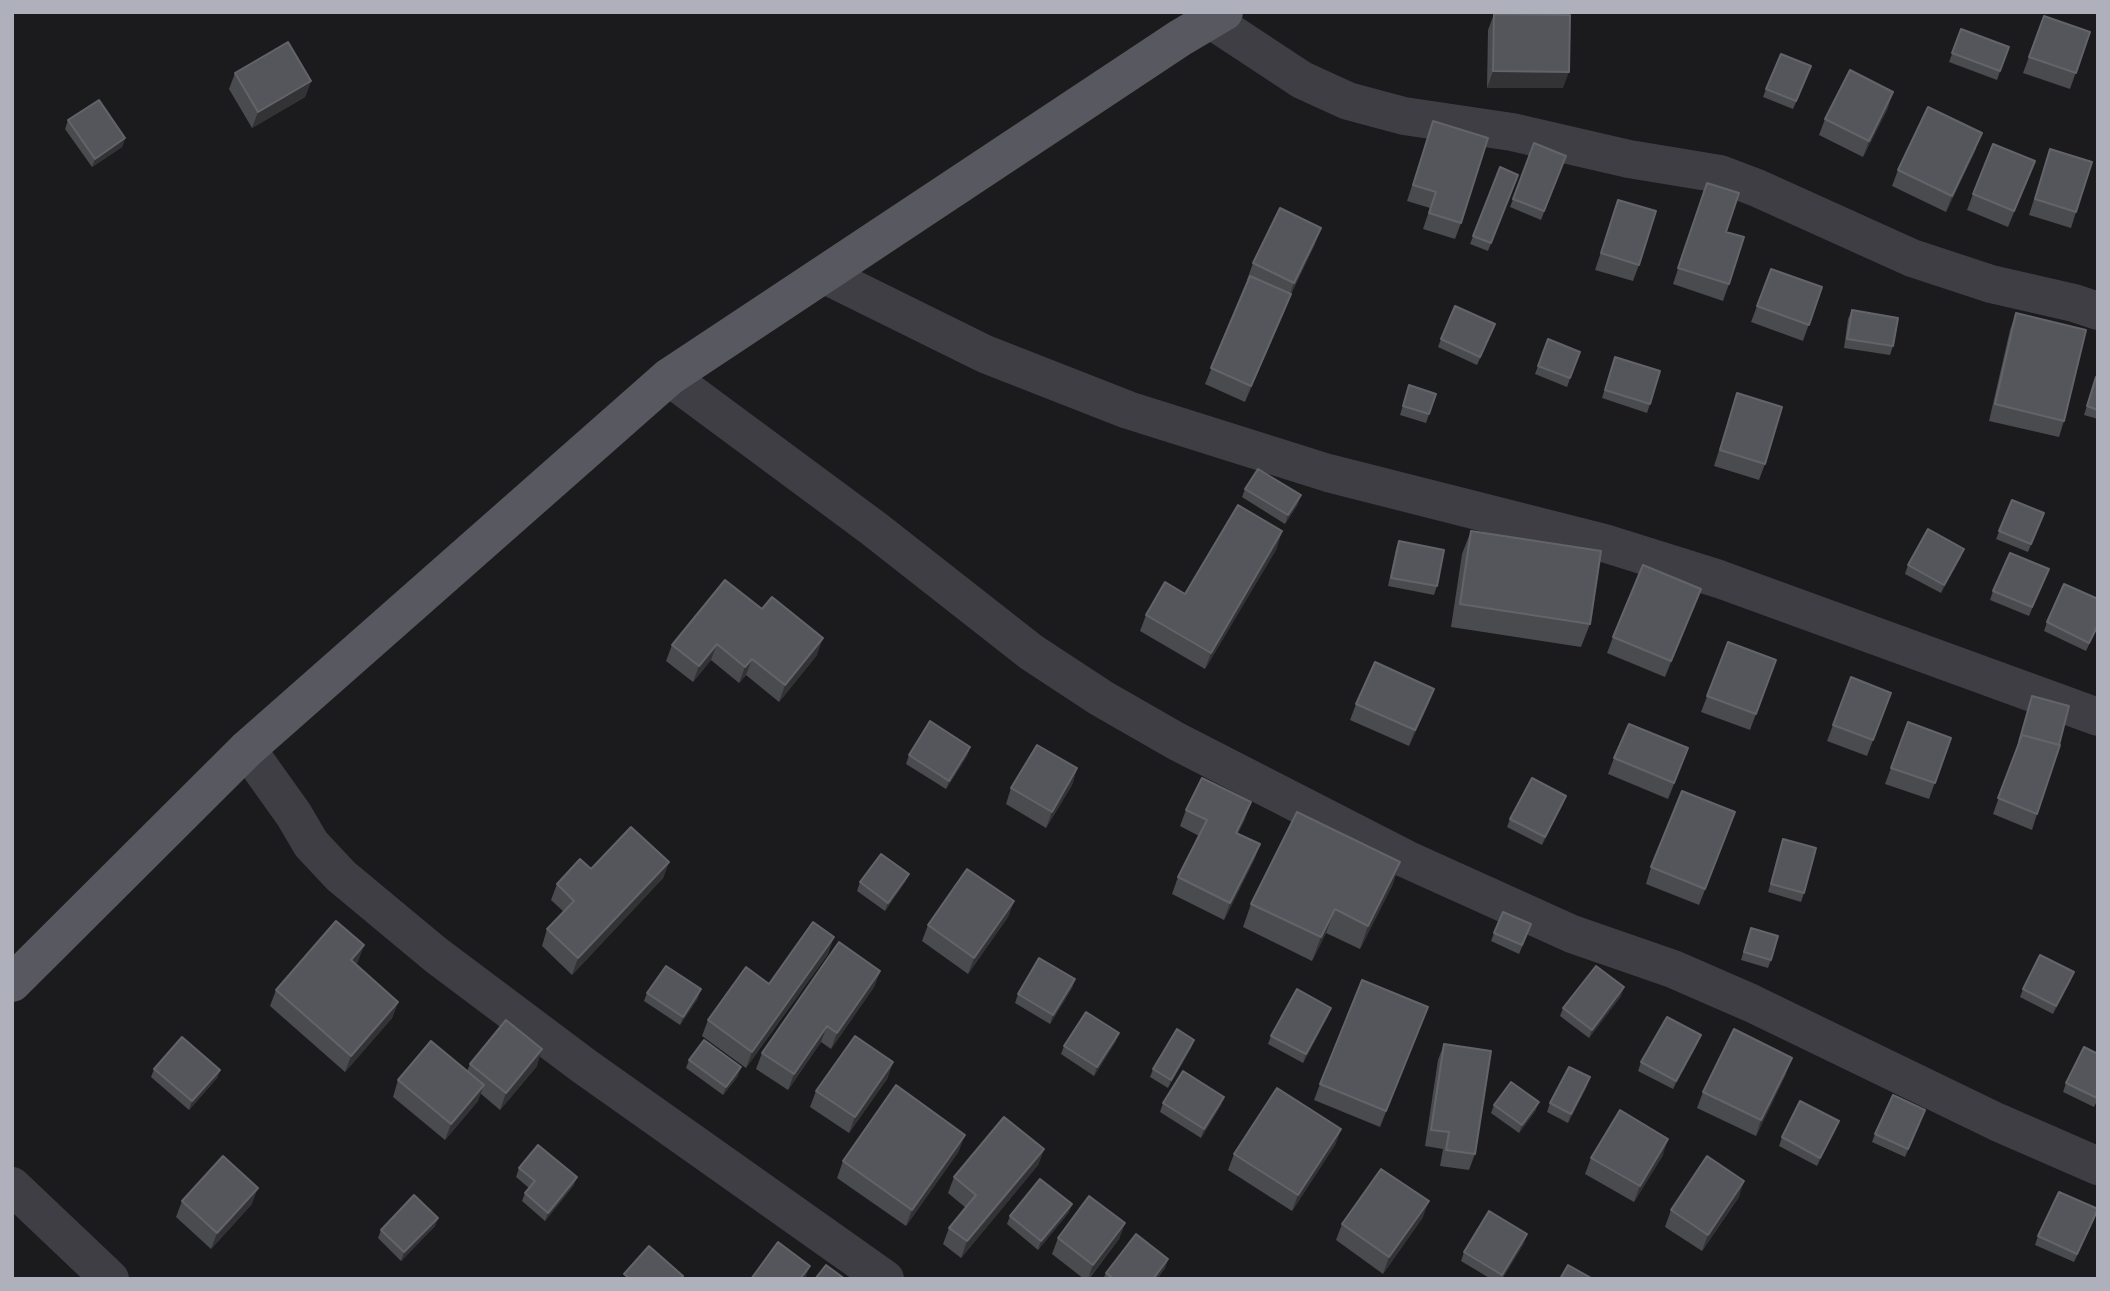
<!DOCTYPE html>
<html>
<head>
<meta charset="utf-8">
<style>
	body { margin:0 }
	#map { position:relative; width:2110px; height:1291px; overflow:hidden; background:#1b1b1d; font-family:Figtree,sans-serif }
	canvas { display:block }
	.frame { position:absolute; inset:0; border:14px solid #aeb0bc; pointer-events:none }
</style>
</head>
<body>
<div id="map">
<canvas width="2110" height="1291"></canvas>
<div class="frame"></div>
</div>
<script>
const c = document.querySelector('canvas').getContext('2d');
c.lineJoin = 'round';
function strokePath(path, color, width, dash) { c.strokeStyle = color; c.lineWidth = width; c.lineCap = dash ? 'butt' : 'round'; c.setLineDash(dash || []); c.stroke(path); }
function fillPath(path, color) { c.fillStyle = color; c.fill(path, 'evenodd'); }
const street = new Path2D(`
	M1211 20 1302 80 1348 101 1404 116 1512 132 1629 159 1720 174 1757 188 1912 258 1991 284 2074 303 2098 311
	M825 275 985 354 1128 410 1328 473 1604 543 1719 579 2098 717
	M669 377 873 528 1031 652 1101 698 1176 741 1406 859 1572 934 1673 969 1751 1003 1997 1122 2098 1166
	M247 749 294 815 311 844 341 876 436 955 584 1066 885 1279
	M12 1186 110 1279`);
const primary = new Path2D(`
	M12 983 247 749 669 377 1180 38 1224 12`);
const wall = new Path2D(`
	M1494 14 1563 88H1487L1488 30Z
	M2044 16 2090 32 2070 89 2023 73Z
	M1961 29 2009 47 1997 80 1949 62Z
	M235 73 311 81 305 97 252 128 229 89Z
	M1808 75 1793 109 1763 97 1766 89Z
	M1888 108 1863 157 1819 135 1825 119Z
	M68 120 125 138 122 147 92 167 65 129Z
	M1433 121 1461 223 1455 239 1423 229 1430 208 1407 201Z
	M1534 143 1566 156 1541 220 1510 207Z
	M1976 149 1946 212 1892 186 1898 170Z
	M2050 149 2076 212 2071 228 2029 215Z
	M2035 161 2008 227 1967 210 1973 194Z
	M1500 167 1518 175 1488 251 1470 244Z
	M1701 199 1726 232 1729 284 1723 301 1673 284Z
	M1618 200 1639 265 1633 281 1595 270Z
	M1315 244 1291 294 1285 310 1245 402 1205 384 1248 280H1247L1253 263Z
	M1771 269 1822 287 1803 341 1751 322Z
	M1852 310 1893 346 1890 355 1844 348 1848 319Z
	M2016 313 2064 421 2059 437 1989 421 2010 330Z
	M1492 332 1477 365 1438 347 1441 339Z
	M1548 339 1580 352 1567 387 1535 374Z
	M1612 365 1650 404 1647 413 1602 398Z
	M2096 377H2098V419L2084 415Z
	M1409 385 1436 394 1426 423 1400 415Z
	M1737 393 1765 464 1759 480 1714 466Z
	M1245 489 1298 504 1285 524 1242 497Z
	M2012 500 2044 513 2028 552 1996 539Z
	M1471 531 1590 624 1581 647 1451 627 1462 554Z
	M1399 541 1437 586 1434 595 1388 586 1396 549Z
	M1277 548 1205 669 1140 631 1146 615Z
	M1961 557 1941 593 1905 574 1908 565Z
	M2049 569 2029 616 1990 600 1993 591Z
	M725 580 817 655 779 702 746 675 739 683 711 660 693 682 666 661 672 645Z
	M1701 589 1665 677 1607 653 1613 637Z
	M2047 622 2098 626 2086 651 2044 631Z
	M1728 642 1776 660 1750 730 1701 712Z
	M1851 677 1891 693 1867 756 1827 741Z
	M1434 689 1428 705 1409 746 1350 720 1356 704Z
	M2032 696 2037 814 2032 830 1993 814 2016 750Z
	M1908 722 1951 738 1929 799 1885 784Z
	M970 747 967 756 946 789 906 764 909 755Z
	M1614 758 1682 764 1668 799 1608 774Z
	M1077 768 1072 785 1046 828 1006 804 1011 788Z
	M1563 804 1542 845 1507 827 1510 819Z
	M1186 810 1245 819 1238 833 1260 844 1254 860 1224 920 1172 894 1178 877 1199 836 1180 826Z
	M1729 829 1699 905 1646 884 1651 867Z
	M1783 839 1804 893 1801 902 1768 892Z
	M669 862 663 878 572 975 542 946 547 929 564 912 551 900 557 884 591 869Z
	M1400 862 1392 886 1360 949 1326 933 1312 961 1243 927 1251 904Z
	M909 874 905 882 885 911 857 891 860 882Z
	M1014 901 1008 917 968 974 922 941 928 925Z
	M1494 933H1528L1519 954 1491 941Z
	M1748 936 1771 960 1768 968 1741 960Z
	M828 954 746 1068 702 1036 708 1020 769 984Z
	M358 962 355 964 398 1002 392 1018 345 1072 270 1006 276 990Z
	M880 971 874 987 831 1049 821 1042 788 1090 756 1069 762 1053Z
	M1075 979 1072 988 1050 1024 1015 1003 1018 994Z
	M2071 980 2053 1014 2020 997 2023 989Z
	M647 993 698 998 680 1025 644 1001Z
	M1621 996 1589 1038 1560 1016 1563 1008Z
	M1428 1007 1380 1127 1314 1100 1320 1084Z
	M1331 1008 1328 1016 1303 1063 1268 1044 1271 1036Z
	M1701 1035 1698 1043 1673 1089 1638 1071 1641 1062Z
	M1194 1040 1191 1048 1168 1088 1150 1077 1153 1069Z
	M1116 1041 1094 1076 1061 1054 1064 1046Z
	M1444 1044 1475 1154 1469 1170 1440 1166 1443 1149 1425 1146 1438 1060Z
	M689 1060 738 1076 723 1095 686 1068Z
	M893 1062 887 1079 849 1133 810 1107 816 1091Z
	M470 1064 537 1066 500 1110 480 1093 478 1101 445 1140 393 1097 398 1080 467 1071Z
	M154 1069 220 1070 217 1078 189 1110 151 1077Z
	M1786 1074 1756 1136 1697 1108 1703 1092Z
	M2066 1083 2098 1099 2094 1107 2063 1092Z
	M1587 1086 1568 1123 1547 1112 1550 1103Z
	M1224 1097 1221 1105 1201 1138 1160 1112 1163 1103Z
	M1494 1105 1536 1110 1519 1133 1491 1113Z
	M1922 1118 1905 1157 1872 1142 1875 1134Z
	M1341 1129 1335 1145 1292 1211 1228 1170 1234 1154Z
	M1836 1129 1817 1166 1779 1146 1782 1137Z
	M1044 1149 1038 1165 961 1258 943 1244 949 1228 966 1208 948 1193 954 1177Z
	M959 1151 906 1226 837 1178 843 1161Z
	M1663 1155 1634 1202 1585 1174 1591 1158Z
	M519 1168 574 1185 545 1221 522 1201 525 1193 529 1188 516 1177Z
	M1739 1197 1702 1251 1665 1227 1671 1210Z
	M182 1201 252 1204 211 1249 176 1217Z
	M1069 1212 1038 1250 1007 1224 1010 1216Z
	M1423 1217 1383 1274 1336 1240 1342 1224Z
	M2095 1217 2074 1262 2035 1245 2038 1236Z
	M438 1218 435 1226 401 1261 378 1238 381 1230Z
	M1125 1223 1119 1239 1089 1279H1084L1052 1254 1058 1238Z
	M1524 1243 1502 1279H1491L1461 1261 1464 1252Z
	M1168 1259 1165 1268 1157 1279H1103L1106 1273Z`);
const shadedWall = new Path2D(`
	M1493 71 1569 72 1563 88H1487Z
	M311 81 305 97 252 128 258 112Z
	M1893 92 1888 108 1863 157 1869 141Z
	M1982 133 1976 149 1946 212 1952 196Z
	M125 138 122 147 92 167 95 159Z
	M1321 228 1315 244 1288 299 1294 283Z
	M1291 294 1285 310 1245 402 1251 386Z
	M1301 495 1298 504 1285 524 1288 515Z
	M1282 531 1277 548 1205 669 1211 653Z
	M1964 549 1961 557 1941 593 1944 585Z
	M1701 589 1695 605 1665 677 1671 661Z
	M823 638 817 655 779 702 785 685Z
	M717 644 711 660 693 682 699 666Z
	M752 659 746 675 739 683 745 667Z
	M1434 689 1428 705 1409 746 1415 730Z
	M970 747 967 756 946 789 949 781Z
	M1077 768 1072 785 1046 828 1052 812Z
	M1566 796 1563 804 1542 845 1545 837Z
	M1251 802 1245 819 1230 849 1236 833Z
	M1260 844 1254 860 1224 920 1230 903Z
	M669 862 663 878 572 975 578 958Z
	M1400 862 1392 886 1360 949 1368 926Z
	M909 874 905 882 885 911 888 903Z
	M1014 901 1008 917 968 974 974 958Z
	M1335 909 1326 933 1312 961 1321 937Z
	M834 937 828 954 746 1068 752 1052Z
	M364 945 358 962 345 977 351 960Z
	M880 971 874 987 831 1049 837 1033Z
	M2074 972 2071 980 2053 1014 2056 1006Z
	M1075 979 1072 988 1050 1024 1053 1015Z
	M1624 987 1621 996 1589 1038 1592 1030Z
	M701 989 698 998 680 1025 683 1017Z
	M398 1002 392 1018 345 1072 351 1056Z
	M1331 1008 1328 1016 1303 1063 1306 1054Z
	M827 1026 821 1042 788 1090 794 1074Z
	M1119 1033 1116 1041 1094 1076 1097 1067Z
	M1701 1035 1698 1043 1673 1089 1676 1081Z
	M1194 1040 1191 1048 1168 1088 1171 1080Z
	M542 1049 537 1066 500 1110 506 1093Z
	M1792 1058 1786 1074 1756 1136 1761 1120Z
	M893 1062 887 1079 849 1133 855 1117Z
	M741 1067 738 1076 723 1095 726 1087Z
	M220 1070 217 1078 189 1110 192 1101Z
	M1590 1077 1587 1086 1568 1123 1571 1114Z
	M484 1085 478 1101 445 1140 451 1124Z
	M1224 1097 1221 1105 1201 1138 1204 1129Z
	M1539 1102 1536 1110 1519 1133 1522 1125Z
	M1839 1121 1836 1129 1817 1166 1820 1158Z
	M1341 1129 1335 1145 1292 1211 1298 1195Z
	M965 1135 959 1151 906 1226 912 1210Z
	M1668 1139 1663 1155 1634 1202 1640 1186Z
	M1044 1149 1038 1165 961 1258 967 1241Z
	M577 1177 574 1185 545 1221 548 1213Z
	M1744 1181 1739 1197 1702 1251 1708 1235Z
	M258 1188 252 1204 211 1249 217 1233Z
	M1429 1201 1423 1217 1383 1274 1389 1257Z
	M1072 1204 1069 1212 1038 1250 1041 1241Z
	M438 1218 435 1226 401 1261 404 1252Z
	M1125 1223 1119 1239 1088 1279 1093 1265Z
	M1527 1234 1524 1243 1502 1279H1501Z
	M1168 1259 1165 1268 1157 1279H1153Z
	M810 1266 805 1279H800Z`);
const building = new Path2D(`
	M1494 14 1570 15 1569 72 1493 71Z
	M2044 16 2090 32 2076 73 2029 57Z
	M1961 29 2009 47 2000 71 1952 53Z
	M288 42 311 81 258 112 235 73Z
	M1781 54 1811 66 1796 101 1766 89Z
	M1850 70 1893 92 1869 141 1825 119Z
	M99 100 125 138 95 159 68 120Z
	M1928 107 1982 133 1952 196 1898 170Z
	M1433 121 1488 138 1461 223 1429 213 1436 192 1413 185Z
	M1534 143 1566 156 1544 211 1513 199Z
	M1993 144 2035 161 2014 211 1973 194Z
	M2050 149 2092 162 2076 212 2035 199Z
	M1500 167 1518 175 1491 243 1473 236Z
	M1707 183 1739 193 1726 232 1744 237 1729 284 1678 268Z
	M1618 200 1656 211 1639 265 1601 253Z
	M1280 208 1321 228 1294 283 1253 263Z
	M1771 269 1822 287 1809 325 1757 306Z
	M1250 276 1291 294 1251 386 1211 368Z
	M1455 306 1495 324 1480 357 1441 339Z
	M1852 310 1898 318 1893 346 1847 339Z
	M2016 313 2086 330 2064 421 1995 404Z
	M1548 339 1580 352 1570 378 1538 366Z
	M1615 357 1660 371 1650 404 1605 390Z
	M2096 377H2098V410L2087 406Z
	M1409 385 1436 394 1429 414 1403 406Z
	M1737 393 1782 407 1765 464 1720 450Z
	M1258 469 1301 495 1288 515 1245 489Z
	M2012 500 2044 513 2031 544 1999 531Z
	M1238 505 1282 531 1211 653 1146 615 1165 582 1185 594Z
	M1928 529 1964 549 1944 585 1908 565Z
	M1471 531 1601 551 1590 624 1460 604Z
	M1399 541 1444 550 1437 586 1391 578Z
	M2010 553 2049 569 2032 607 1993 591Z
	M1643 565 1701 589 1671 661 1613 637Z
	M725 580 762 609 772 597 823 638 785 685 752 659 745 667 717 644 699 666 672 645Z
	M2064 584 2098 599V625L2089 643 2047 622Z
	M1728 642 1776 660 1756 714 1707 696Z
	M1375 662 1434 689 1415 730 1356 704Z
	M1851 677 1891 693 1873 740 1833 725Z
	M2032 696 2069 706 2059 745 2022 735 2019 742Z
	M930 721 970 747 949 781 909 755Z
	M1908 722 1951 738 1935 783 1891 768Z
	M1629 724 1688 748 1674 783 1614 758Z
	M2022 735 2060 745 2037 814 1998 798Z
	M1037 745 1077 768 1052 812 1011 788Z
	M1202 778 1251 802 1236 833 1260 844 1230 903 1178 877 1207 820 1186 810Z
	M1532 778 1566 796 1545 837 1510 819Z
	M1682 791 1735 812 1705 889 1651 867Z
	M1297 812 1400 862 1368 926 1335 909 1321 937 1251 904Z
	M631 827 669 862 578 958 547 929 574 901 557 884 580 859 591 869Z
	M1783 839 1816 848 1804 893 1771 884Z
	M881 854 909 874 888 903 860 882Z
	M967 869 1014 901 974 958 928 925Z
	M1503 912 1531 924 1522 945 1494 933Z
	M336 921 364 945 351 960 398 1002 351 1056 276 990Z
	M813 922 834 937 752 1052 708 1020 746 967 769 984Z
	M1751 928 1778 936 1771 960 1744 952Z
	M839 942 880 971 837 1033 827 1026 794 1074 762 1053Z
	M2040 955 2074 972 2056 1006 2023 989Z
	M1039 958 1075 979 1053 1015 1018 994Z
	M666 966 701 989 683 1017 647 993Z
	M1596 966 1624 987 1592 1030 1563 1008Z
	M1362 980 1428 1007 1386 1111 1320 1084Z
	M1297 989 1331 1008 1306 1054 1271 1036Z
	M1086 1012 1119 1033 1097 1067 1064 1046Z
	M1667 1017 1701 1035 1676 1081 1641 1062Z
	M506 1020 542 1049 506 1093 470 1064Z
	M1177 1029 1194 1040 1171 1080 1153 1069Z
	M1734 1029 1792 1058 1761 1120 1703 1092Z
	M855 1036 893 1062 855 1117 816 1091Z
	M182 1037 220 1070 192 1101 154 1069Z
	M704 1040 741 1067 726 1087 689 1060Z
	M431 1041 484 1085 451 1124 398 1080Z
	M1444 1044 1491 1051 1475 1154 1446 1150 1449 1132 1431 1130Z
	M2084 1047 2098 1054 2097 1098 2066 1083Z
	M1569 1067 1590 1077 1571 1114 1550 1103Z
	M1183 1071 1224 1097 1204 1129 1163 1103Z
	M1511 1082 1539 1102 1522 1125 1494 1105Z
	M896 1085 965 1135 912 1210 843 1161Z
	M1277 1088 1341 1129 1298 1195 1234 1154Z
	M1893 1095 1925 1110 1908 1149 1875 1134Z
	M1800 1101 1839 1121 1820 1158 1782 1137Z
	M1620 1110 1668 1139 1640 1186 1591 1158Z
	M1004 1117 1044 1149 967 1241 949 1228 976 1195 954 1177Z
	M538 1145 577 1177 548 1213 525 1193 535 1181 519 1168Z
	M223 1156 258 1188 217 1233 182 1201Z
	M1707 1156 1744 1181 1708 1235 1671 1210Z
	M1381 1169 1429 1201 1389 1257 1342 1224Z
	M1040 1179 1072 1204 1041 1241 1010 1216Z
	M2059 1192 2098 1209 2077 1254 2038 1236Z
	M414 1195 438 1218 404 1252 381 1230Z
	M1089 1196 1125 1223 1093 1265 1058 1238Z
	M1489 1211 1527 1234 1502 1275 1464 1252Z
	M1136 1234 1168 1259 1153 1279H1114L1106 1273Z
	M778 1242 810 1266 800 1279H751Z
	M649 1246 683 1276 680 1279H630L624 1274Z
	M826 1265 845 1279H815Z
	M1568 1265 1593 1279H1560Z`);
strokePath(street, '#3e3e44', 38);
strokePath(primary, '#585861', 38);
fillPath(wall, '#4a4b4f');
fillPath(shadedWall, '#333336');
fillPath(building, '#55565b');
strokePath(building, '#63646a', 2);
</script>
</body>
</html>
